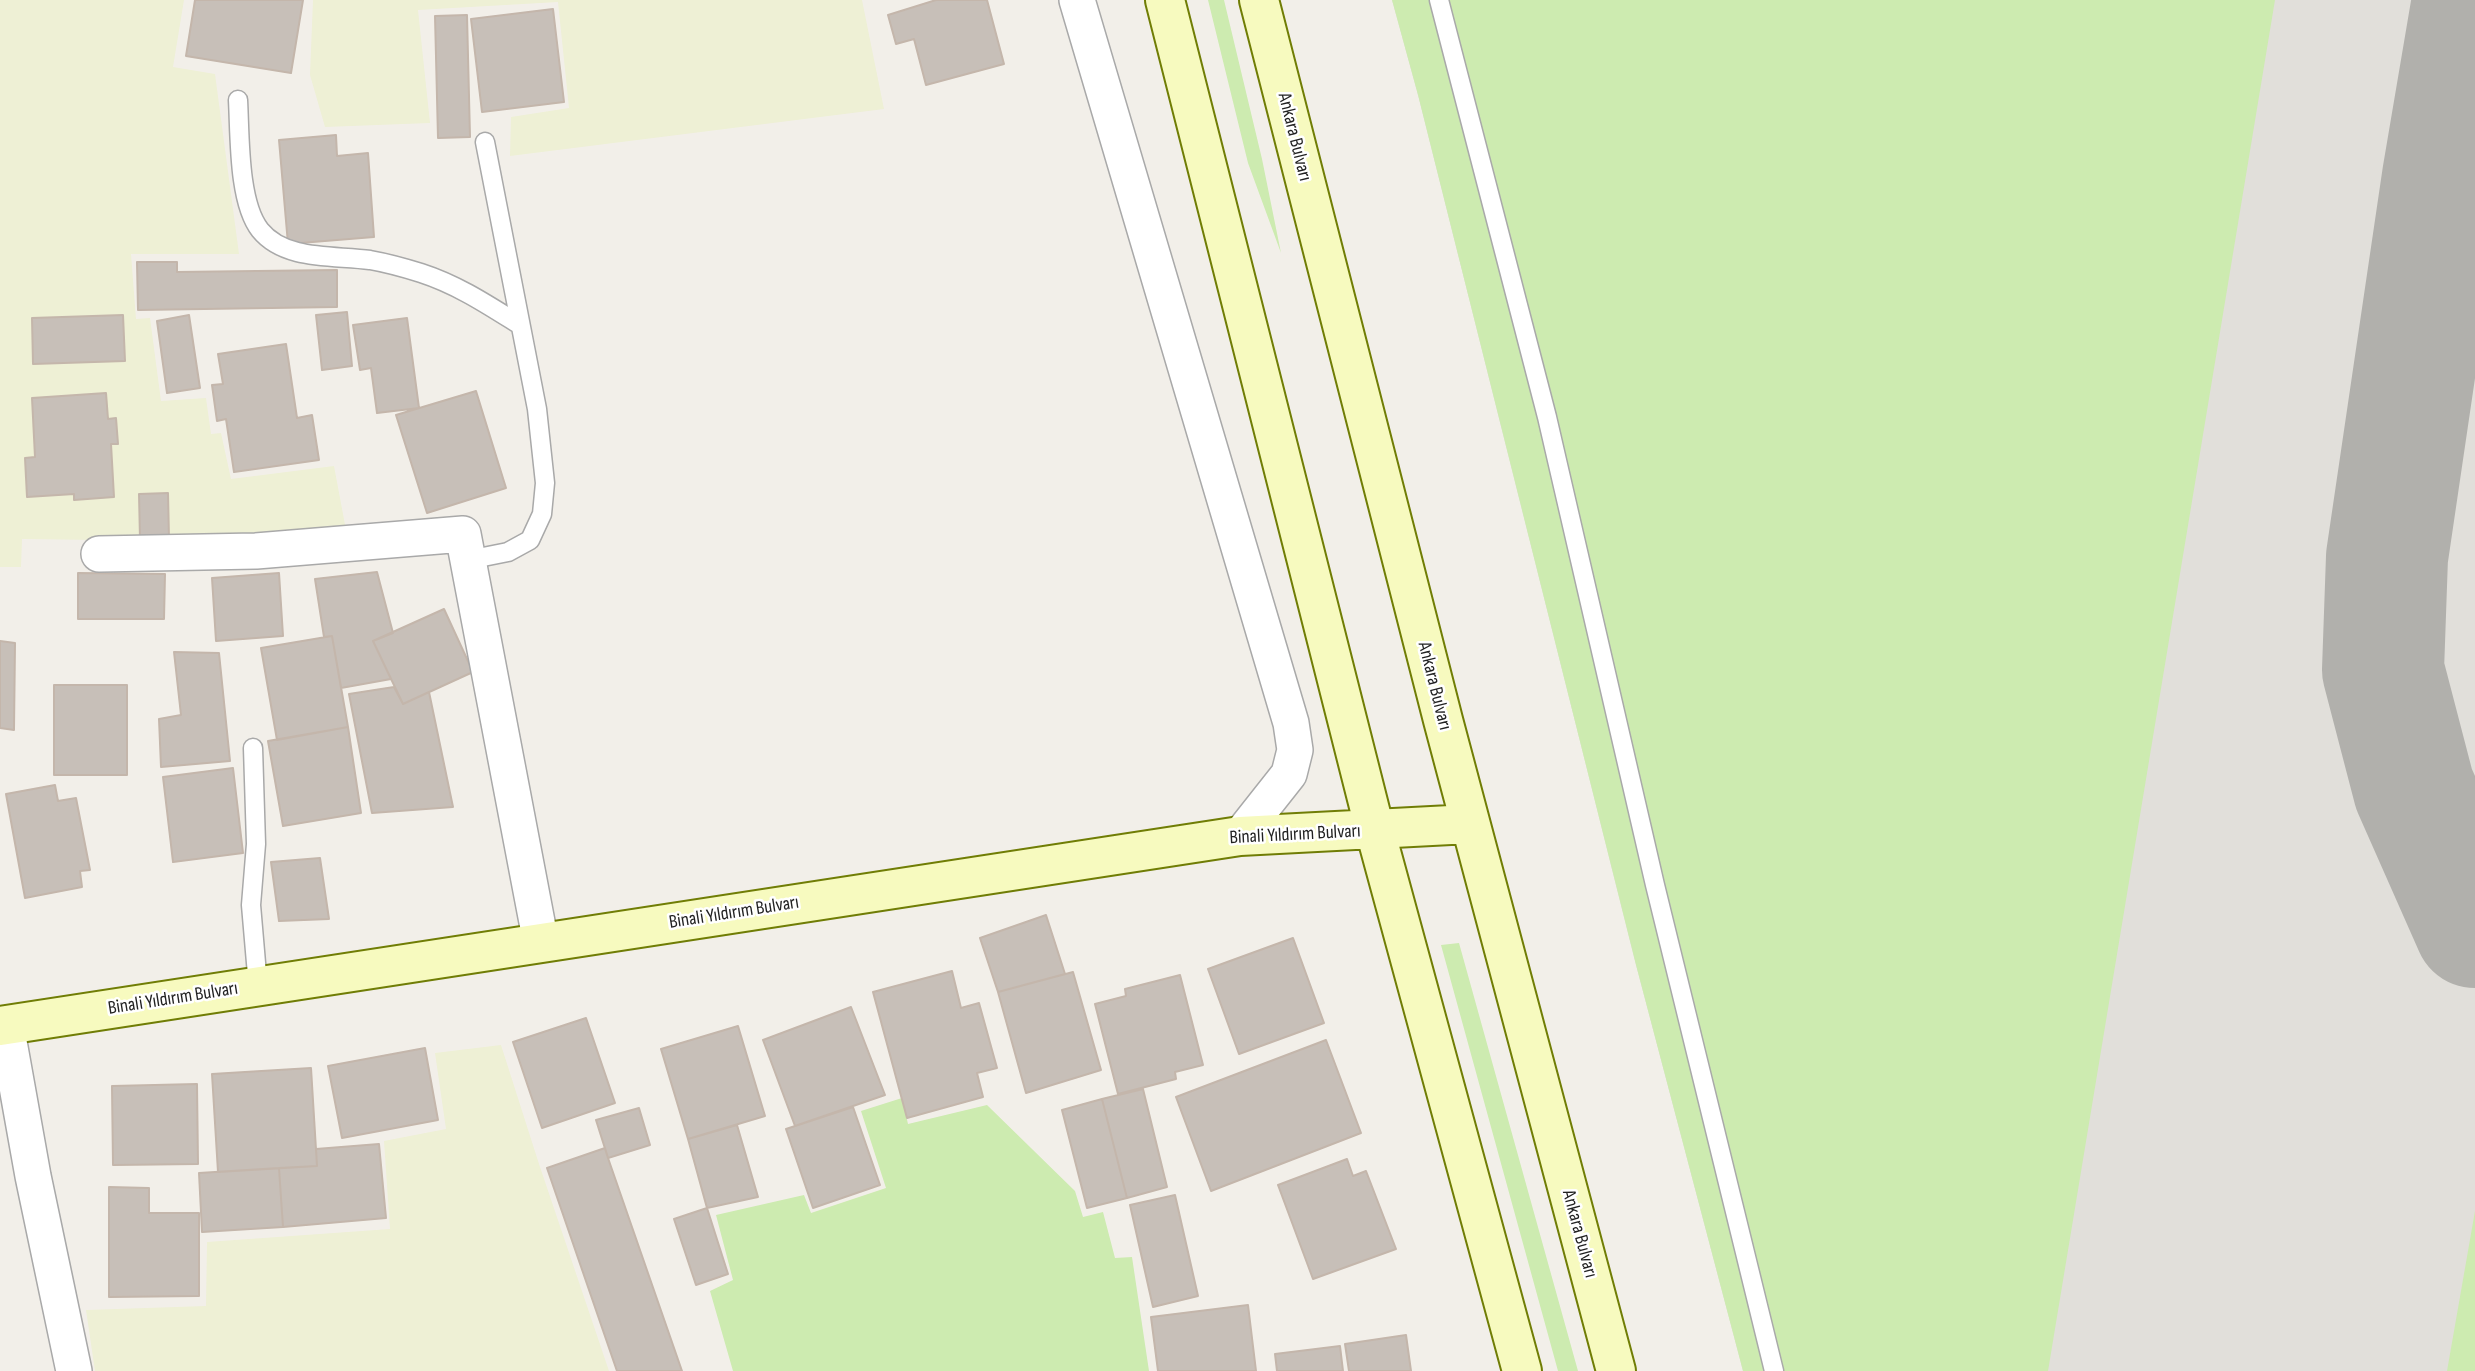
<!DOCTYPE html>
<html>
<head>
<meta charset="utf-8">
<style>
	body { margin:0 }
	canvas { display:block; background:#f2efe9 }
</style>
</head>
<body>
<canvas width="2475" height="1371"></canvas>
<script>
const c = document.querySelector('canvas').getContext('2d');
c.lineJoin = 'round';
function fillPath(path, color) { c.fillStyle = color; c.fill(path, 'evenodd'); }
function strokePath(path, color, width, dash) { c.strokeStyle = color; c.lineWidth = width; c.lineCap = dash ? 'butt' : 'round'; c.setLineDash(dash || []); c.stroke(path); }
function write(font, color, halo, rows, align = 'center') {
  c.font = font + ' "Sofia Sans Condensed",sans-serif'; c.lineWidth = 5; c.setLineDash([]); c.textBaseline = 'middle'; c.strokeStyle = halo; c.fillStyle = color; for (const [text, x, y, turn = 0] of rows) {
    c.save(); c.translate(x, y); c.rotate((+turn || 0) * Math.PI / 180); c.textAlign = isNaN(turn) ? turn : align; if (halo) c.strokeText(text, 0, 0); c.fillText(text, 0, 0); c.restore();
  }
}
const airport = new Path2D(`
	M1392 0H2475V1371H1743L1636 965 1418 95Z`);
const farmland = new Path2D(`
	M0 0H184L173 67 215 74 239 254H131L136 319 150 318 161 401 206 398 211 434 221 433 231 479 334 466 346 530 177 541 22 539 21 567H0Z
	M313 0H862L884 109 510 156 511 117 569 108 558 2 418 10 430 123 325 127 310 75Z
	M501 1045 539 1164 609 1371H95L86 1310 206 1306 207 1242 390 1229 384 1141 446 1129 435 1053Z`);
const grass = new Path2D(`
	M1208 0H1224L1262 159 1281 253 1248 163Z
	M1392 0H2275L2048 1371H1743L1636 965 1418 95Z
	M1459 943 1578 1371H1558L1441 945Z
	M902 1098 908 1124 987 1105 1075 1191 1083 1217 1103 1212 1115 1258 1132 1257 1149 1371H733L710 1291 733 1280 716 1215 804 1195 811 1213 886 1188 861 1111Z
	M2475 1211V1371H2447Z`);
const taxiway = new Path2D(`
	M2473 0 2443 177 2387 557 2383 670 2414 789 2475 927`);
const building = new Path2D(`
	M195 0H303L291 73 186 56Z
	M936 0H987L1004 64 926 85 914 39 896 44 888 15Z
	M553 9 564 102 482 112 471 19Z
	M467 15 470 137 438 138 435 16Z
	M336 135 337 156 368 153 374 237 288 244 279 140Z
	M137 262H177V272L337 270V307L138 310Z
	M347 312 352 366 322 370 316 315Z
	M123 315 125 361 33 364 32 318Z
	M189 315 200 388 167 393 157 321Z
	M407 318 419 408 377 413 371 368 360 370 353 325Z
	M286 344 297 418 312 415 319 460 234 472 226 419 217 421 212 385 223 384 218 354Z
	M476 391 506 488 427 513 396 415Z
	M106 393 108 419 116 418 118 444H111L114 497 74 500V494L27 497 25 458 35 457 32 398Z
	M168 493 169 539H140L139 494Z
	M377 572 393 633 373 641 391 679 341 688 332 636 324 637 315 579Z
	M78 573 165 574 164 619H78Z
	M279 573 283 636 216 641 212 578Z
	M444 609 473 672 403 704 373 641Z
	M332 636 348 727 277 740 261 648Z
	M0 641 15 643 14 730 0 728Z
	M174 652 219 653 230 761 161 767 159 719 181 715Z
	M54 685H127V775H54Z
	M394 687 403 704 429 692 453 807 372 813 349 694Z
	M348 727 361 813 283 826 268 741Z
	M233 768 243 853 173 862 163 777Z
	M55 785 58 801 76 798 90 870 80 871 82 887 25 898 6 794Z
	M320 858 329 919 279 921 271 862Z
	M1046 915 1065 974 998 992 980 938Z
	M1293 938 1324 1023 1239 1054 1208 969Z
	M952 971 961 1008 979 1003 997 1068 977 1073 983 1097 907 1118 873 992Z
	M1073 972 1101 1070 1026 1093 998 992Z
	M1180 975 1203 1065 1175 1072 1176 1079 1118 1094 1095 1004 1126 996 1125 989Z
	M851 1007 885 1095 795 1126 763 1040Z
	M586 1018 615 1103 542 1128 513 1042Z
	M738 1026 765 1116 688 1139 661 1049Z
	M1326 1040 1361 1133 1211 1191 1176 1097Z
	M425 1048 438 1120 342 1138 328 1066Z
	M311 1068 317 1166 218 1172 212 1074Z
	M197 1084 198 1164 113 1165 112 1086Z
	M1143 1089 1167 1187 1127 1198 1102 1099Z
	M1102 1099 1127 1198 1087 1208 1062 1110Z
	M853 1107 880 1185 813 1208 786 1129Z
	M639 1108 650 1145 608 1158 596 1120Z
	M737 1125 758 1197 707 1208 688 1139Z
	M379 1144 386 1218 283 1227 279 1168 317 1166 316 1149Z
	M605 1148 608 1158 682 1371H617L547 1168Z
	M1347 1159 1353 1176 1366 1171 1396 1249 1313 1279 1278 1185Z
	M279 1168 283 1227 202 1232 199 1173Z
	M109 1187 149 1188V1213H199V1296L109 1297Z
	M1175 1195 1198 1296 1153 1307 1130 1205Z
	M707 1208 728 1274 696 1285 674 1219Z
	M1248 1305 1256 1371H1158L1151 1317Z
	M1406 1335 1411 1371H1349L1345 1344Z
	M1340 1346 1343 1371H1277L1275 1354Z`);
const lane = new Path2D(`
	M1439 0 1547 417 1655 885 1774 1371
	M238 100C240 135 238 202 260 230 285 261 334 255 370 260 387 263 405 268 421 273 458 285 488 305 520 325
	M468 560 508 552 530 540 542 514 545 483 537 409 485 142
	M253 748 256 844 251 905 258 986`);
const street = new Path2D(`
	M1077 0 1291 723 1295 750 1289 774 1240 836
	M99 554 256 551 463 534 541 943
	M6 1025 33 1176 74 1371`);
const secondary = new Path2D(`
	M1165 0 1375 830 1522 1371
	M1259 0 1443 720 1616 1371
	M0 1026 1240 836 1470 824`);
const streetNames = [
	["Ankara Bulvarı",1294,137,76],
	["Ankara Bulvarı",1434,686,76],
	["Binali Yıldırım Bulvarı",1295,835,-3],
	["Binali Yıldırım Bulvarı",734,913,-9],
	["Binali Yıldırım Bulvarı",173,999,-9],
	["Ankara Bulvarı",1579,1234,75]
];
fillPath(airport, '#e1dfda');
fillPath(farmland, '#eef0d5');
fillPath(grass, '#cdebb0');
strokePath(taxiway, '#b1b0ac', 122);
fillPath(building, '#c7bfb8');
strokePath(building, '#c4b6ab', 2);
strokePath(lane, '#a9a9a9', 21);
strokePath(street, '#a9a9a9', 38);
strokePath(secondary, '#707d05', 42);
strokePath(lane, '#fff', 18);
strokePath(street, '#fff', 35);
strokePath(secondary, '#f7fabf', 38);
write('19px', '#222', '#fff', streetNames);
</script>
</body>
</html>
